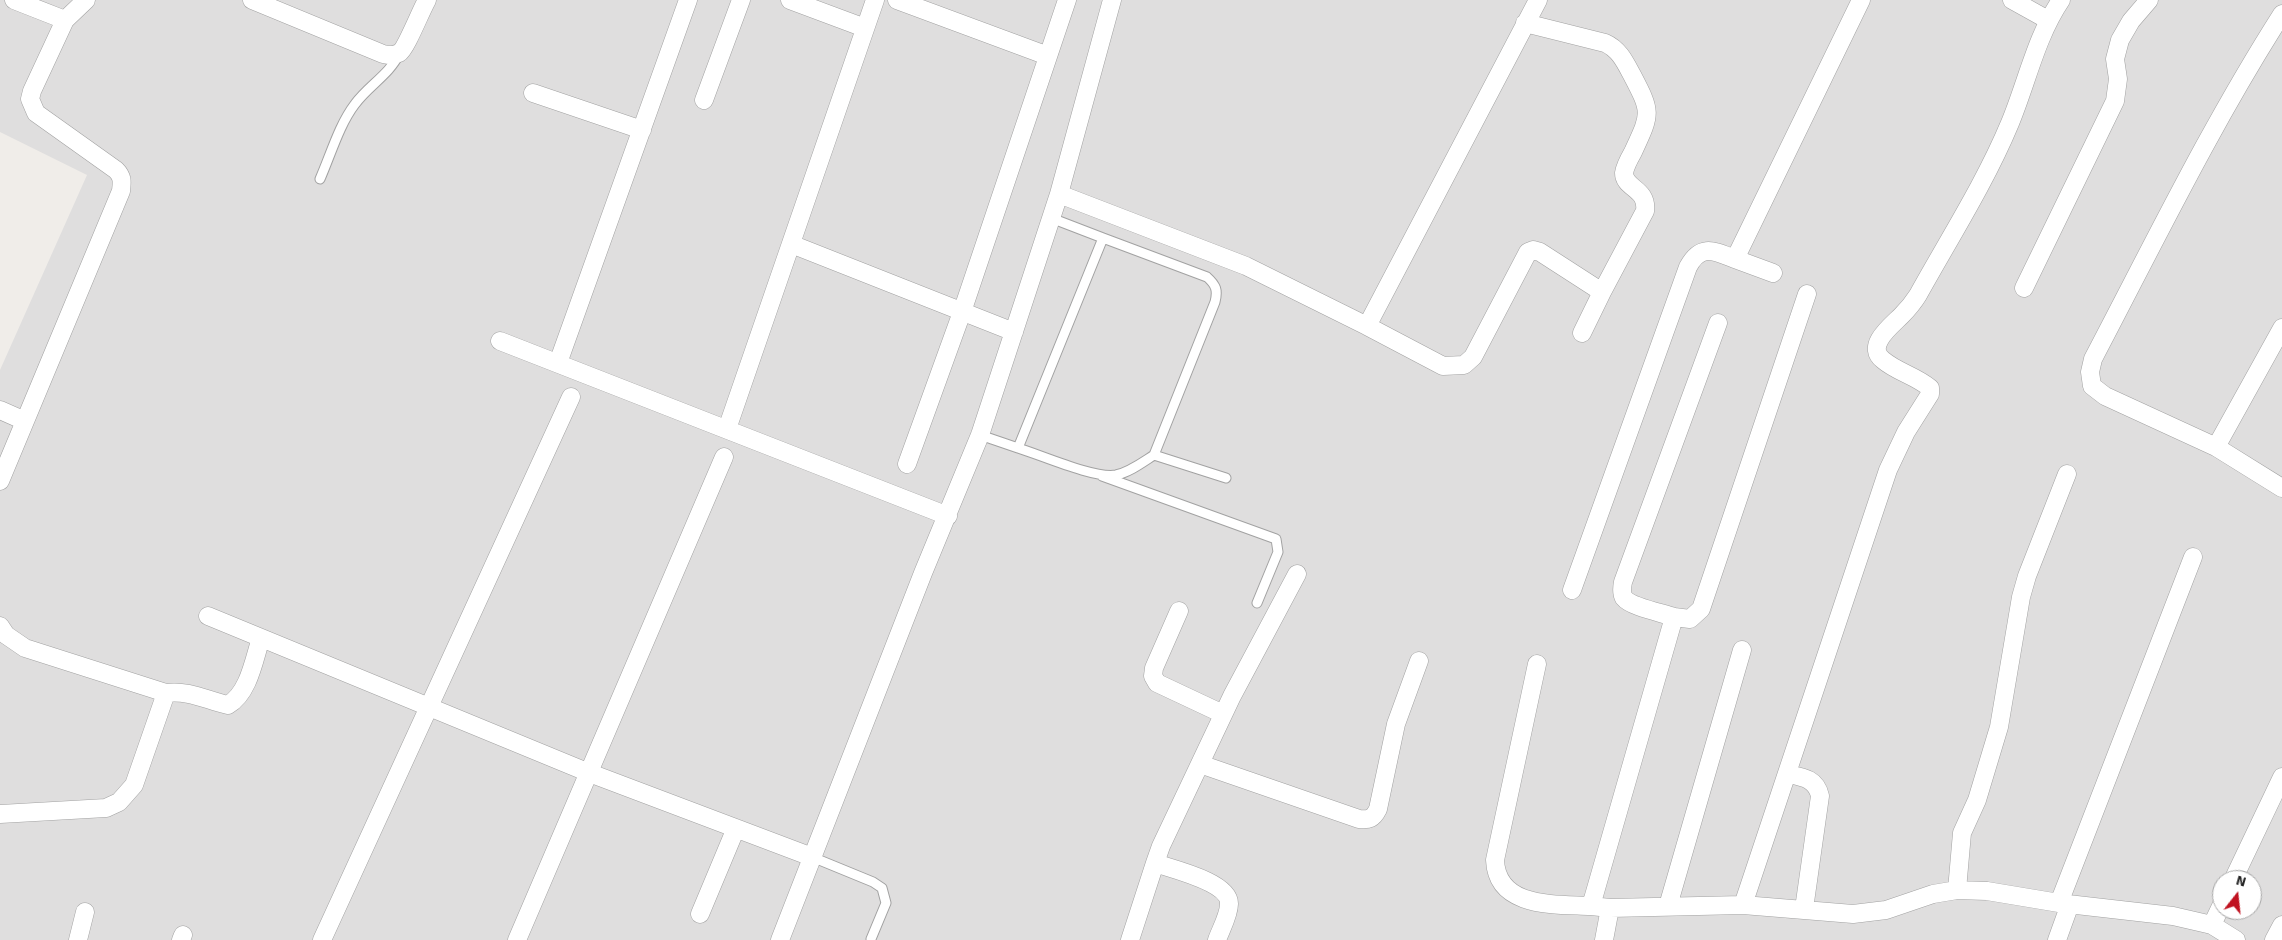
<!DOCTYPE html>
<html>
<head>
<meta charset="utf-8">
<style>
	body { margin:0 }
	#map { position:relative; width:2282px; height:940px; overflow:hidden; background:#f0ede9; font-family:Signika,sans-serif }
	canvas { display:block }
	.north { position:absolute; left:2212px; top:870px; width:50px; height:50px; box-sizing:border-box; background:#fff; border:1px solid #a6a6a6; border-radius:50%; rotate:16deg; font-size:14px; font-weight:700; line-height:20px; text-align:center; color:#212121 }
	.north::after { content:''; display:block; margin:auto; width:18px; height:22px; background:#c01220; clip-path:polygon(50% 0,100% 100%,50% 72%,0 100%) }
</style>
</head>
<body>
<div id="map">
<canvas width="2282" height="940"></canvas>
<div class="north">N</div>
</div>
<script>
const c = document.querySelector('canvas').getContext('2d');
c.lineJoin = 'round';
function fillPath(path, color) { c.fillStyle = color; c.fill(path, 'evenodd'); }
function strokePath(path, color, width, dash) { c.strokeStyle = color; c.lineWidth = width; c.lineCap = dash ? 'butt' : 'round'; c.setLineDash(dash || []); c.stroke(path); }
const residential = new Path2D(`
	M0 0H2282V940H0V370L87 175 0 132ZM2222 880H2252V910H2222Z`);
const lane = new Path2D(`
	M320 179C331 154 339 125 355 104 368 86 390 74 399 54
	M1103 238 1207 277C1216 285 1218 290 1215 302L1154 455
	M980 435 1018 448 1103 238 1051 218
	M1018 448C1041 455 1095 479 1116 475 1130 472 1143 462 1154 455L1226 478
	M1102 476 1276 539 1278 552 1257 603
	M812 857 873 882 882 888 886 903 871 939`);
const street = new Path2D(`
	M14 0 65 20 86 0
	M252 0 383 54C388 55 393 56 399 53 406 49 421 10 427 0
	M790 0 865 28
	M897 0 1048 56
	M2012 0 2048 20
	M2282 14C2211 125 2154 243 2093 359L2090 372 2092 386 2105 396 2216 447 2282 488
	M533 93 642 130
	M704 100 741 0
	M1059 194 1246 266 1367 326 1538 0
	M791 244 1014 332
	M1735 259 1773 273
	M2024 288 2115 101 2118 79 2115 59 2120 40 2131 21 2149 0
	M1718 323 1623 582C1622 587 1621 593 1624 598 1631 607 1663 613 1674 617L1591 906 1610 908 1743 905 1853 914 1886 910 1933 894 1957 890 1987 891 2059 903 2173 916 2212 925 2236 940
	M1367 326 1443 366 1464 365 1473 357 1528 252 1533 250 1540 252 1602 292 1645 211C1648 188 1624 189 1624 173 1625 166 1629 159 1633 152 1651 113 1652 113 1632 75 1625 62 1619 49 1605 43L1525 23
	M1582 333 1602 292
	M500 341 948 516
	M558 363 688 0
	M0 410 25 421
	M727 429 875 0
	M2216 447 2282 328
	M907 464 962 312 1067 0
	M0 481 121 191C122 182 123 177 116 170L36 113 30 99 32 91 65 20
	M1572 590 1688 267C1701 243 1714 251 1735 259L1861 0
	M1179 611 1154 668 1153 676 1157 683 1223 714
	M208 616 587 772 812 857
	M1674 617 1690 619 1701 609 1807 294
	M0 626 6 635 25 648 166 693 134 785 119 802 106 808 0 814
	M1537 664 1495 860C1497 909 1556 904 1591 906
	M166 693C189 690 206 700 228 705 249 693 254 659 261 638
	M1200 764 1359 819C1369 820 1373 819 1378 809L1396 724 1419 661
	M1787 774C1802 777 1816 778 1820 796L1804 909
	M2233 880 2282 777
	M1957 890 1962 833 1977 800 1999 727 2021 597 2027 576 2067 474
	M2059 903 2193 557
	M1743 905 1888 470 1906 432 1930 394V388C1916 376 1897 372 1883 360 1865 346 1891 326 1901 316 1907 310 1913 303 1918 295 1949 239 1985 183 2010 123 2027 82 2036 37 2061 0
	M1668 906 1742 650
	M700 914 736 828
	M2212 925 2222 904
	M78 940 85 912
	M181 940 183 935
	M322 940 571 397
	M517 940 724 457
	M780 940 923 573 980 435 1059 194 1112 0
	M1130 940 1155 863
	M1217 940C1221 929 1229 915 1229 904 1230 882 1172 869 1155 863L1161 846 1232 696 1297 574
	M1604 940 1610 908
	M2057 940 2070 904
	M2274 940 2282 925`);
fillPath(residential, '#dfdede');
strokePath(lane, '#a2a2a2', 11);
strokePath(street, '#a2a2a2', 19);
strokePath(lane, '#fff', 9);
strokePath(street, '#fff', 18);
</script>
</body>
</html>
